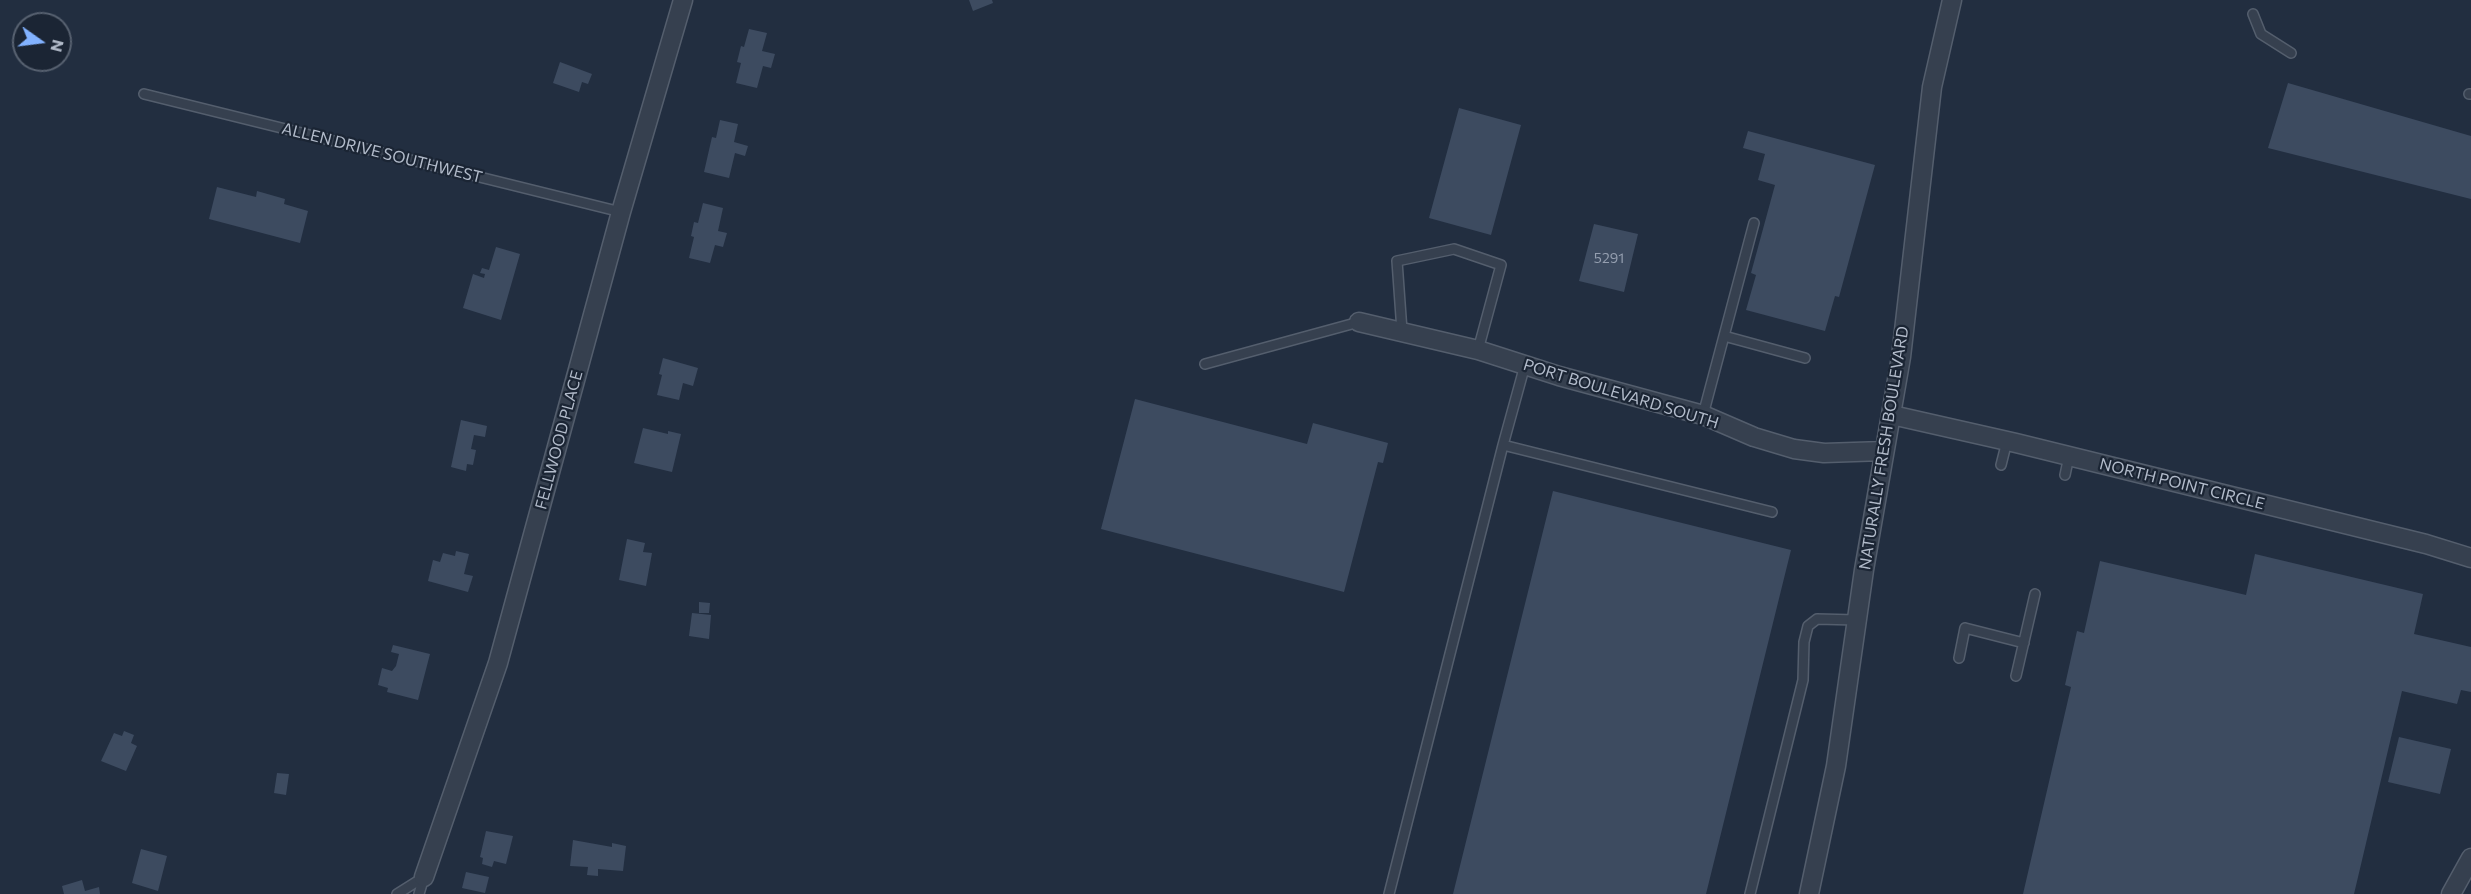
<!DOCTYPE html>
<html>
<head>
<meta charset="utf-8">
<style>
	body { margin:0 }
	#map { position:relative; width:2471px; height:894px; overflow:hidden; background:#222e40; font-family:Commissioner,sans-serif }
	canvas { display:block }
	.north { position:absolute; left:12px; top:12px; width:60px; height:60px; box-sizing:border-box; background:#1b2534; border:2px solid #576170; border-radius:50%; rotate:104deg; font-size:16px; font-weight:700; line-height:24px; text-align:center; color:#b2bbca }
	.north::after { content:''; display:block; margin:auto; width:21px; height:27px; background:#82b2ff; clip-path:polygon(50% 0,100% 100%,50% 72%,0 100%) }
</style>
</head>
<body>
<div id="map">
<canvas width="2471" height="894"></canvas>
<div class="north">N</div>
</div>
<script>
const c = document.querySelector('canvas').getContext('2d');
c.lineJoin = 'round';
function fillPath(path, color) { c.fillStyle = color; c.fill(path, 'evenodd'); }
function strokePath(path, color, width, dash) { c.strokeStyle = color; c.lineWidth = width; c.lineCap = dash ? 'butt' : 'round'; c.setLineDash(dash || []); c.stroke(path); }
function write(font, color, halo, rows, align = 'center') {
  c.font = font + ' Commissioner,sans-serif'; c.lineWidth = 4.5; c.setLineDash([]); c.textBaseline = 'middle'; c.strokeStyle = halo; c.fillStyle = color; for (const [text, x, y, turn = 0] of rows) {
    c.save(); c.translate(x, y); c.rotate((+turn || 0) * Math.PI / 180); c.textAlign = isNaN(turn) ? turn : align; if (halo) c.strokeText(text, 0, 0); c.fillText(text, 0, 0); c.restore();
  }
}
const building = new Path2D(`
	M969 0H992L993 3 973 11Z
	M749 29 767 33 762 51 775 54 771 68 763 66 757 88 736 83 741 63 737 62 741 46 744 47Z
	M560 62 592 74 588 84 582 82 579 92 553 83Z
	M2288 83 2471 136V199L2268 148Z
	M1459 108 1521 125 1491 235 1429 218Z
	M720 120 738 124 734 142 748 146 745 156 735 153 729 178 704 172 712 137 716 138Z
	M1748 131 1875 165 1839 297 1835 296 1825 331 1746 310 1756 275 1751 273 1775 185 1758 180 1765 154 1743 148Z
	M217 187 256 197 257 191 285 199 284 204 308 211 300 243 209 219Z
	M703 203 723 208 718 231 727 233 723 247 715 245 710 263 689 258 694 237 691 236 694 222 698 223Z
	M1594 224 1638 234 1624 292 1579 281Z
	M496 247 520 254 501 320 463 308 473 274 484 278 485 274 480 273 482 268 489 270Z
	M663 358 698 368 693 386 683 383 679 400 657 395 662 375 659 374Z
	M1135 399 1307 444 1313 423 1388 443 1383 463 1378 462 1344 592 1101 529Z
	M461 420 487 426 485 437 474 435 471 449 476 450 473 465 467 464 466 471 451 467Z
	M643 428 668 434V431L681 434 672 472 634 463Z
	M1553 491 1791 550 1706 894H1453Z
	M627 539 645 543 643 552 652 553 646 586 619 580Z
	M456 551 469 554 464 574 473 576 468 592 428 581 433 560 440 562 443 553 455 556Z
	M2255 554 2423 594 2414 634 2471 647V692L2461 690 2457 704 2402 691 2354 894H2023L2071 687 2065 685 2077 631 2084 633 2100 561 2246 595Z
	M699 602 710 603 709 613H699Z
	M692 613 711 615 709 639 689 636Z
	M393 645 430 654 418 700 387 692 388 688 378 685 382 668 392 671 396 666 399 654 391 652Z
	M124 731 134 735 131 743 137 746 126 771 101 761 114 733 122 736Z
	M2399 737 2451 749 2440 794 2388 782Z
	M277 773 289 774 286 795 274 793Z
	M486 831 513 836 506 864 494 861 492 867 482 864 483 858 480 857Z
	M573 840 612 847V843L626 846 623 871 598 869V876L587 875 588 867 570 866Z
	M141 849 167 856 158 891 132 883Z
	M466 872 489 877 485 893 462 888Z
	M82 880 85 891 99 887 100 894H64L62 886Z`);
const service = new Path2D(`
	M2253 14 2261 34 2291 53
	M144 94 621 212
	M2469 94H2471
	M1402 331 1397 261 1454 249 1501 265 1478 350
	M1724 336 1805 358
	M1205 364 1359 322
	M1525 365 1503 445 1772 512
	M1703 415 1754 223
	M2001 465 2007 441
	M2065 475 2069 456
	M1959 658 1965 628 2024 643
	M2016 676 2035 594
	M397 894 424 877
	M419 894 424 877
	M1389 894 1503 445
	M1750 894 1803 680 1804 642 1808 626 1817 619 1857 620`);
const minor = new Path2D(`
	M1359 322 1478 350 1559 376 1703 415 1754 437 1794 449 1824 453 1884 451
	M1892 415 2016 443 2426 544 2471 558
	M424 877 498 663 621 212 683 0
	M1809 894 1836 766 1864 570 1901 357 1932 87 1952 0
	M2451 894 2471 858`);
const numberNames = [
	["5291",1609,258]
];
const streetNames = [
	["ALLEN DRIVE SOUTHWEST",382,153,14],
	["PORT BOULEVARD SOUTH",1621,394,17],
	["FELLWOOD PLACE",559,440,-75],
	["NATURALLY FRESH BOULEVARD",1884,448,-81],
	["NORTH POINT CIRCLE",2182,484,14]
];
fillPath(building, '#3d4b60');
strokePath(service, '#545e6d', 12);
strokePath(minor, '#545e6d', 21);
strokePath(service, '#36404f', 9);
strokePath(minor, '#36404f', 18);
write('14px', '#959fb0', null, numberNames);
write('16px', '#b2bbca', '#1b2534', streetNames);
</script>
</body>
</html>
